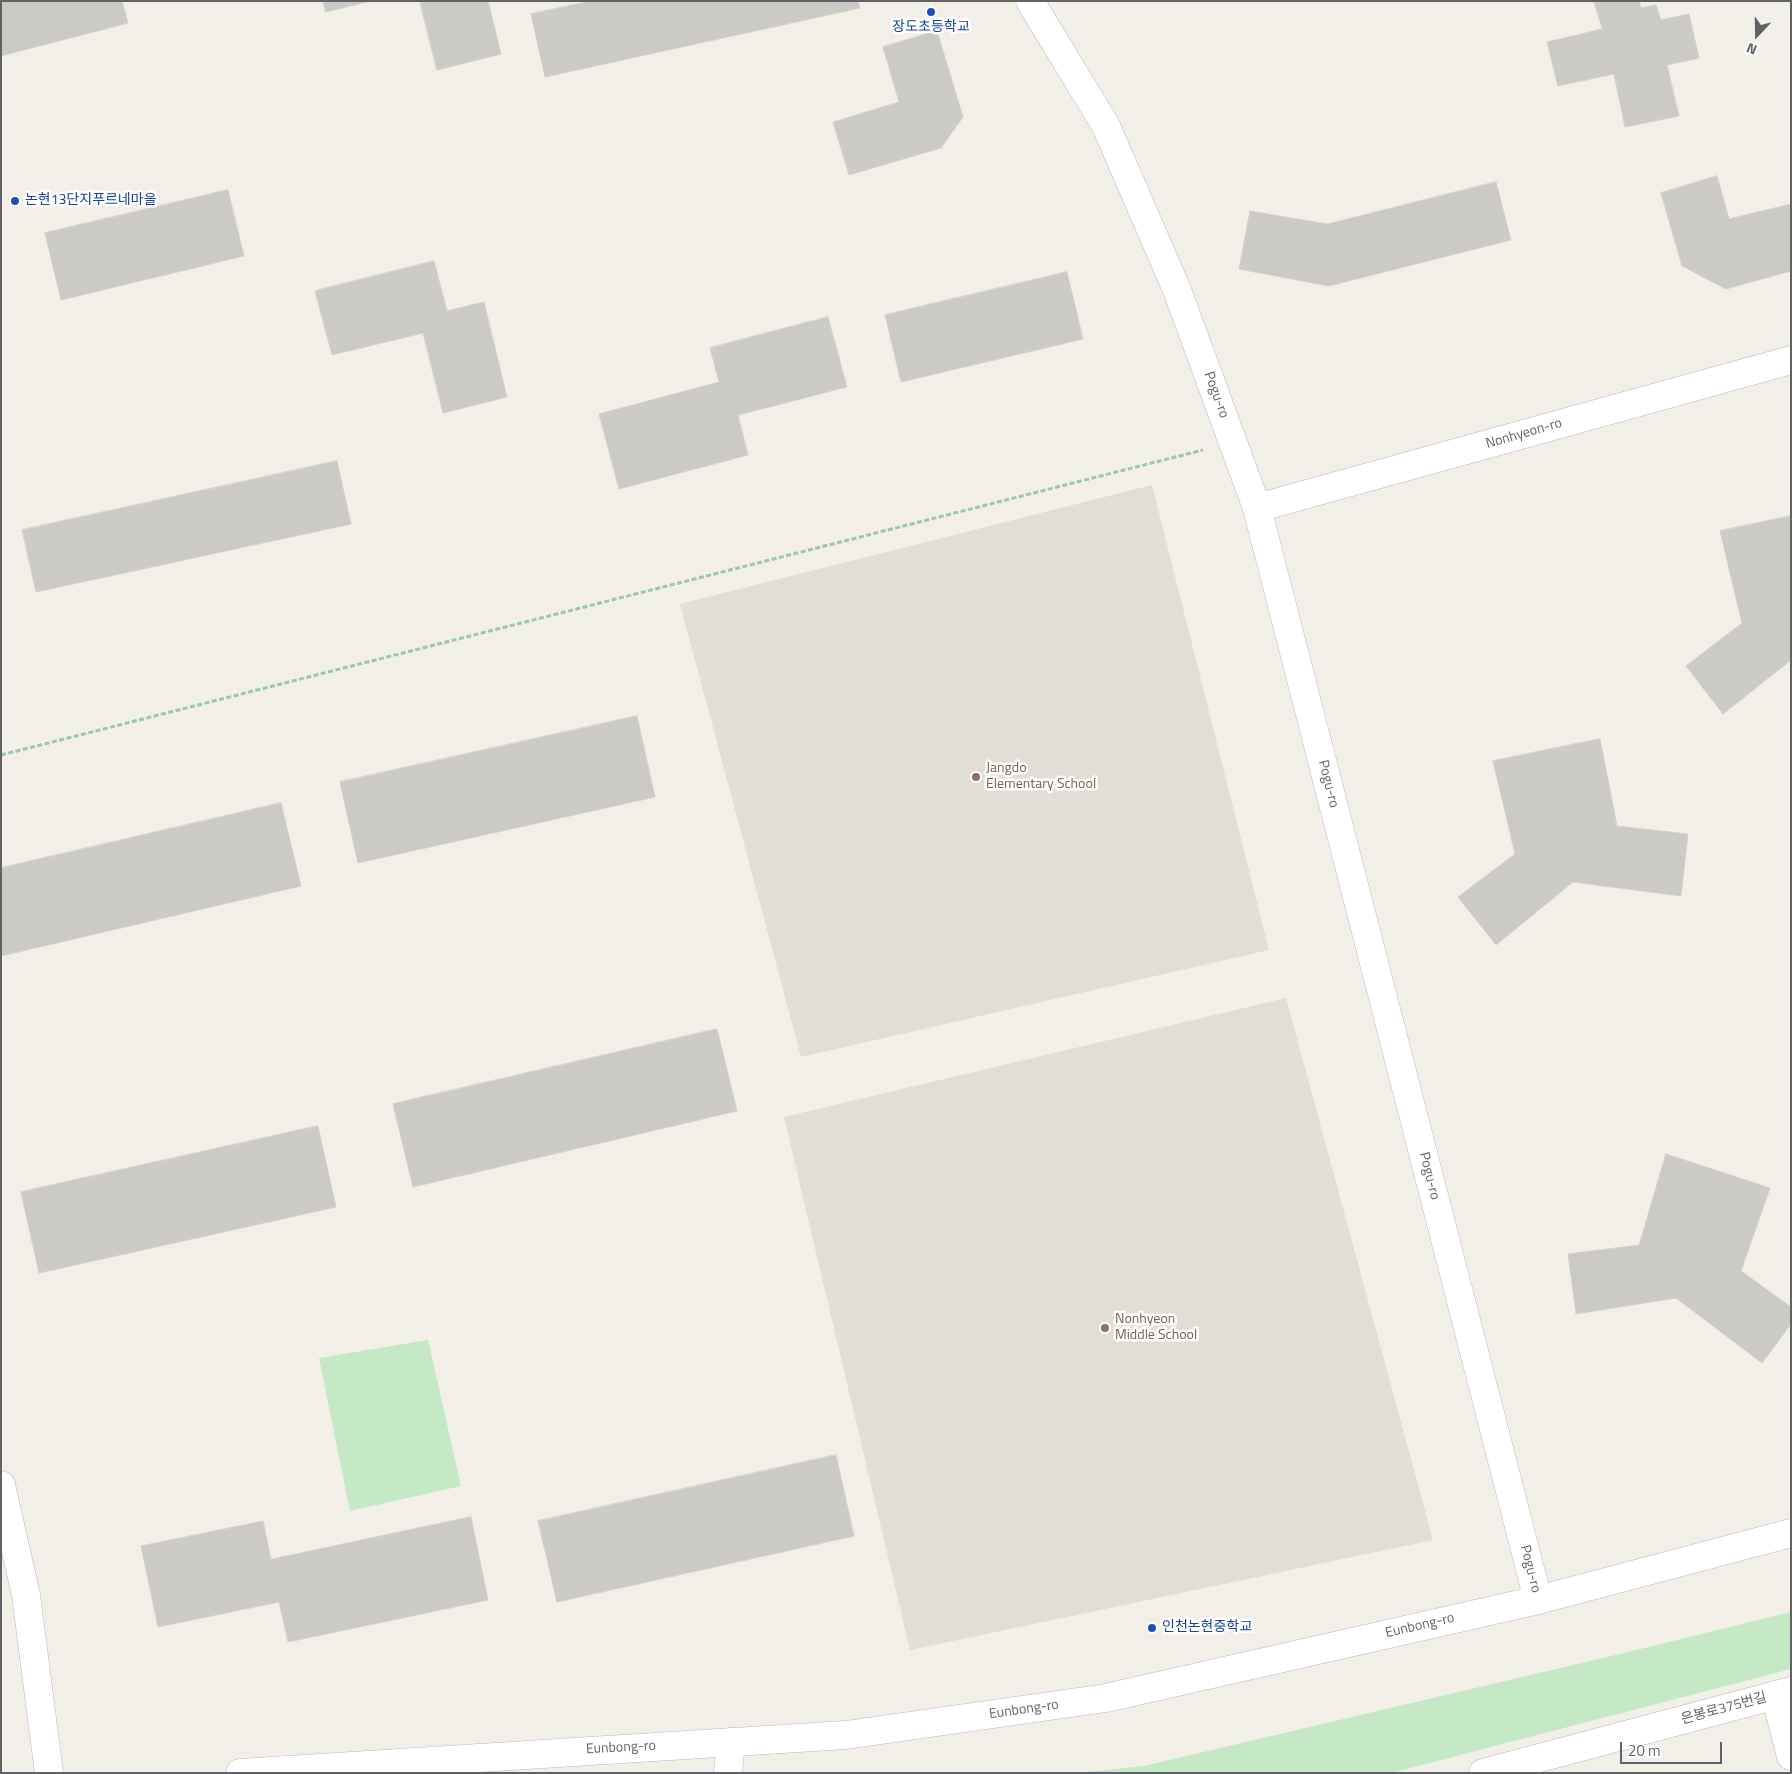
<!DOCTYPE html>
<html>
<head>
<meta charset="utf-8">
<style>
	body { margin:0 }
	#map { position:relative; width:1792px; height:1774px; overflow:hidden; background:#f1efe8; font-family:"Titillium Web",sans-serif }
	canvas { display:block }
	.frame { position:absolute; inset:0; border:2px solid #5f6368; pointer-events:none }
	.north { position:absolute; left:1732px; top:10px; width:50px; height:50px; -webkit-text-stroke:4px #fff; paint-order:stroke; rotate:201deg; font-size:14px; font-weight:700; line-height:20px; text-align:center; color:#5f6368 }
	.north::after { content:''; display:block; margin:auto; width:18px; height:22px; background:#5f6368; clip-path:polygon(50% 0,100% 100%,50% 72%,0 100%) }
	.scale { position:absolute; left:1620px; top:1742px; width:102px; height:22px; box-sizing:border-box; border:2px solid #5f6368; border-top:0; padding-left:6px; font-size:15px; line-height:18px; white-space:nowrap; color:#5f6368; -webkit-text-stroke:4px #fff; paint-order:stroke }
</style>
</head>
<body>
<div id="map">
<canvas width="1792" height="1774"></canvas>
<div class="frame"></div>
<div class="north">N</div>
<div class="scale">20 m</div>
</div>
<script>
const c = document.querySelector('canvas').getContext('2d');
c.lineJoin = 'round';
function fillPath(path, color) { c.fillStyle = color; c.fill(path, 'evenodd'); }
function strokePath(path, color, width, dash) { c.strokeStyle = color; c.lineWidth = width; c.lineCap = dash ? 'butt' : 'round'; c.setLineDash(dash || []); c.stroke(path); }
function write(font, color, halo, rows, align = 'center') {
  c.font = font + ' "Titillium Web","Noto Sans KR",sans-serif'; c.lineWidth = 5; c.setLineDash([]); c.textBaseline = 'middle'; c.strokeStyle = halo; c.fillStyle = color; for (const [text, x, y, turn = 0] of rows) {
    c.save(); c.translate(x, y); c.rotate((+turn || 0) * Math.PI / 180); c.textAlign = isNaN(turn) ? turn : align; if (halo) c.strokeText(text, 0, 0); c.fillText(text, 0, 0); c.restore();
  }
}
const education = new Path2D(`
	M1152 485 1269 950 801 1057 680 604Z
	M1286 998 1433 1540 910 1650 784 1117Z`);
const green = new Path2D(`
	M428 1340 461 1486 350 1511 319 1358Z
	M1791 1612V1669L1391 1773H1077L1144 1766 1620 1654Z`);
const building = new Path2D(`
	M1 1H122L128 23 1 56Z
	M323 1H370L326 12Z
	M420 1H488L501 54 437 70Z
	M591 1H858L860 8 545 77 531 14Z
	M1594 1H1639L1641 8 1656 5 1661 20 1689 14 1699 58 1667 65 1679 116 1625 127 1614 74 1558 86 1547 42 1602 29Z
	M937 31 963 117 941 148 849 175 833 122 899 102 883 47Z
	M1717 176 1729 219 1791 204V271L1726 289 1682 266 1661 193Z
	M1496 182 1511 240 1329 286 1239 269 1250 211 1327 224Z
	M228 190 244 256 61 300 45 233Z
	M434 261 447 311 484 302 507 397 443 413 423 333 332 355 315 291Z
	M1067 272 1083 339 901 382 885 315Z
	M828 317 847 387 738 415 748 455 619 489 599 414 719 382 710 348Z
	M337 461 351 524 36 592 22 530Z
	M1791 516V660L1723 714 1686 666 1742 623 1720 531Z
	M637 716 655 797 358 863 340 782Z
	M1600 739 1617 826 1688 834 1681 896 1573 882 1496 945 1458 897 1515 854 1493 761Z
	M281 803 301 886 1 956V868Z
	M717 1029 737 1111 413 1187 393 1104Z
	M318 1126 336 1207 39 1273 21 1192Z
	M1666 1154 1770 1188 1741 1271 1791 1307V1324L1762 1363 1676 1298 1576 1314 1568 1254 1639 1245Z
	M836 1455 854 1536 557 1602 538 1521Z
	M471 1517 488 1600 288 1642 279 1602 158 1627 141 1546 263 1521 271 1559Z`);
const path = new Path2D(`
	M1 755 1203 450`);
const street = new Path2D(`
	M1257 508 1791 360
	M1 1485 26 1595 49 1773
	M1775 1695 1791 1756
	M728 1773 731 1742
	M1483 1773 1791 1691`);
const secondary = new Path2D(`
	M1030 1 1106 126 1177 290 1257 508 1538 1600
	M240 1773 846 1735 1106 1698 1538 1600 1791 1533`);
const markers = [
	[931,12,5,"#1a4fb4"],
	[15,201,5,"#1a4fb4"],
	[976,777,5,"#8d6e63"],
	[1105,1328,5,"#8d6e63"],
	[1152,1628,5,"#1a4fb4"]
];
const transitNames = [
	["장도초등학교",931,28,"center"],
	["논현13단지푸르네마을",25,201],
	["인천논현중학교",1162,1628]
];
const streetNames = [
	["Pogu-ro",1216,395,70],
	["Nonhyeon-ro",1524,434,-16],
	["Pogu-ro",1328,784,76],
	["Pogu-ro",1429,1176,76],
	["Pogu-ro",1530,1569,76],
	["Eunbong-ro",1420,1626,-13],
	["은봉로375번길",1724,1709,-15],
	["Eunbong-ro",1024,1710,-8],
	["Eunbong-ro",621,1748,-3]
];
const educationNames = [
	["Jangdo",986,769],
	["Elementary School",986,785],
	["Nonhyeon",1115,1320],
	["Middle School",1115,1336]
];
fillPath(education, '#e1ded6');
fillPath(green, '#c5e8c5');
fillPath(building, '#cccac5');
strokePath(building, '#d6d1c6', 1);
strokePath(street, '#b5b8bc', 29);
strokePath(secondary, '#b6babf', 29);
strokePath(path, '#9cc7a9', 3, [5, 2.5]);
strokePath(street, '#fff', 28);
strokePath(secondary, '#fff', 28);
for (const [x, y, r, color] of markers) { const dot = new Path2D(); dot.arc(x, y, r, 0, 2 * Math.PI); c.fillStyle = color; c.fill(dot); strokePath(dot, '#fff', 2); }
write('14px', '#164399', '#fff', transitNames, 'left');
write('14px', '#5f6368', '#fff', streetNames);
write('14px', '#785e54', '#fff', educationNames, 'left');
</script>
</body>
</html>
